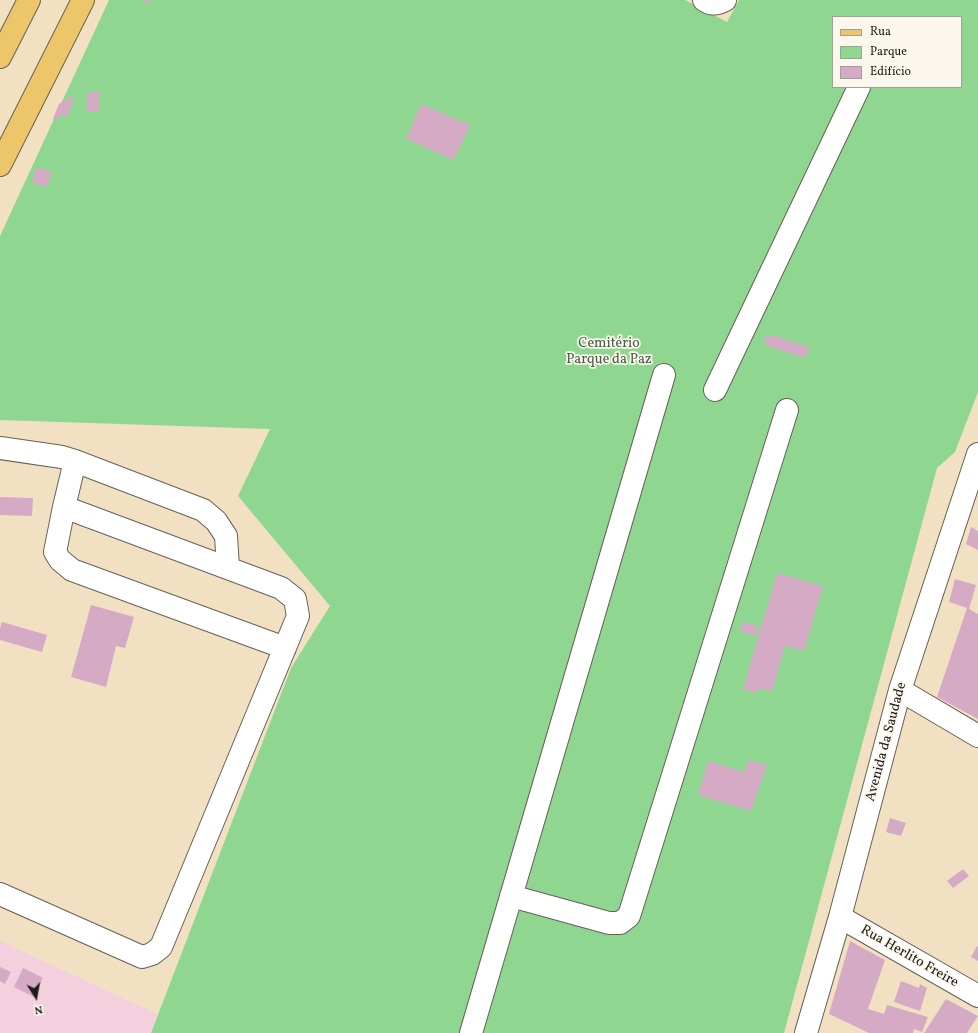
<!DOCTYPE html>
<html>
<head>
<meta charset="utf-8">
<style>
	body { margin:0 }
	#map { position:relative; width:978px; height:1033px; overflow:hidden; background:#f1e0c1; font-family:Vollkorn,serif }
	canvas { display:block }
	.legend { position:absolute; left:832px; top:16px; width:130px; height:72px; box-sizing:border-box; background:#fbf7ec; border:1px solid #a29f99; margin:0; padding:5px 7px; list-style:none; font-size:12px; color:#1c1c1c }
	.legend li { display:flex; align-items:center; gap:8px; height:20px }
	.legend b { width:20px; border:1px solid #a29f99 }
	.north { position:absolute; left:16px; top:977px; width:40px; height:40px; -webkit-text-stroke:3px #fbf7ec; paint-order:stroke; rotate:169deg; font-size:11px; font-weight:700; line-height:16px; text-align:center; color:#1c1c1c }
	.north::after { content:''; display:block; margin:auto; width:14px; height:18px; background:#1c1c1c; clip-path:polygon(50% 0,100% 100%,50% 72%,0 100%) }
</style>
</head>
<body>
<div id="map">
<canvas width="978" height="1033"></canvas>
<ul class="legend">
<li><b style="height:5px;background:#ecc669"></b>Rua</li>
<li><b style="height:11px;background:#8fd691"></b>Parque</li>
<li><b style="height:11px;background:#d5aac4"></b>Edifício</li>
</ul>
<div class="north">N</div>
</div>
<script>
const c = document.querySelector('canvas').getContext('2d');
c.lineJoin = 'round';
function fillPath(path, color) { c.fillStyle = color; c.fill(path, 'evenodd'); }
function strokePath(path, color, width, dash) { c.strokeStyle = color; c.lineWidth = width; c.lineCap = dash ? 'butt' : 'round'; c.setLineDash(dash || []); c.stroke(path); }
function write(font, color, halo, rows, align = 'center') {
  c.font = font + ' Vollkorn,serif'; c.lineWidth = 3.5; c.setLineDash([]); c.textBaseline = 'middle'; c.strokeStyle = halo; c.fillStyle = color; for (const [text, x, y, turn = 0] of rows) {
    c.save(); c.translate(x, y); c.rotate((+turn || 0) * Math.PI / 180); c.textAlign = isNaN(turn) ? turn : align; if (halo) c.strokeText(text, 0, 0); c.fillText(text, 0, 0); c.restore();
  }
}
const built = new Path2D(`
	M0 941 157 1014 151 1033H0Z`);
const green = new Path2D(`
	M109 0H685L727 22 739 0H978V392L955 452 937 468 784 1033H151L291 668 330 606 238 496 270 429 0 420V236ZM833 17H961V87H833Z`);
const building = new Path2D(`
	M141 0H150L148 4Z
	M88 92H100L99 112 86 111Z
	M71 97H75L67 117 61 114 58 120 53 119 59 104Z
	M421 104 470 125 454 160 406 139Z
	M36 167 52 172 47 187 32 182Z
	M771 335 809 347 806 358 767 346 768 343 763 342 765 336 770 337Z
	M0 497 33 498 32 516 0 515Z
	M971 527 978 531V550L966 544Z
	M777 573 823 586 804 651 791 647 790 649H788L789 646 785 645 772 692 760 688 759 691H757V693L743 689Z
	M955 579 976 585 969 609 978 614V719L937 697 967 608 949 602Z
	M91 605 134 617 125 648 116 646 106 687 71 677Z
	M2 622 47 635 42 652 0 640V629Z
	M743 622 758 626 756 636 740 631Z
	M748 760 767 765 751 811 698 795 708 761 745 772Z
	M890 818 906 823 901 836 886 832Z
	M963 869 969 876 953 888 947 881Z
	M850 941 885 960 868 1009 884 1014 887 1005 928 1017 922 1032 914 1029 913 1033H869L829 1014Z
	M977 946 978 947V961L971 957Z
	M0 967 11 972 5 984 0 981Z
	M23 968 43 978 34 997 14 987Z
	M901 981 919 988 920 984 927 988 920 1011 894 1002Z
	M946 999 978 1016 967 1033H924Z`);
const minor = new Path2D(`
	M704 0C711 5 718 4 725 0
	M715 390 859 87
	M0 448 62 457 75 461 64 507 281 588 295 599 298 616 161 947 152 954 142 957 0 894
	M75 461 203 510 216 521 226 536 228 568
	M64 507 55 552 60 560 72 570 285 648
	M900 690 978 736
	M511 896 609 923H620L629 916 787 410
	M840 917 978 996
	M471 1033 664 375
	M806 1033 840 917 900 690 978 454`);
const major = new Path2D(`
	M0 57 29 0
	M0 165 83 0`);
const parkNames = [
	["Cemitério",609,344],
	["Parque da Paz",609,360]
];
const streetNames = [
	["Avenida da Saudade",887,742,-75],
	["Rua Herlito Freire",909,957,30]
];
fillPath(built, '#f4cfde');
fillPath(green, '#8fd691');
fillPath(building, '#d5aac4');
strokePath(minor, '#676156', 24);
strokePath(major, '#676156', 24);
strokePath(minor, '#fff', 22);
strokePath(major, '#ecc669', 22);
write('14px', '#445d45', '#fbf7ec', parkNames);
write('14px', '#1c1c1c', '#fbf7ec', streetNames);
</script>
</body>
</html>
